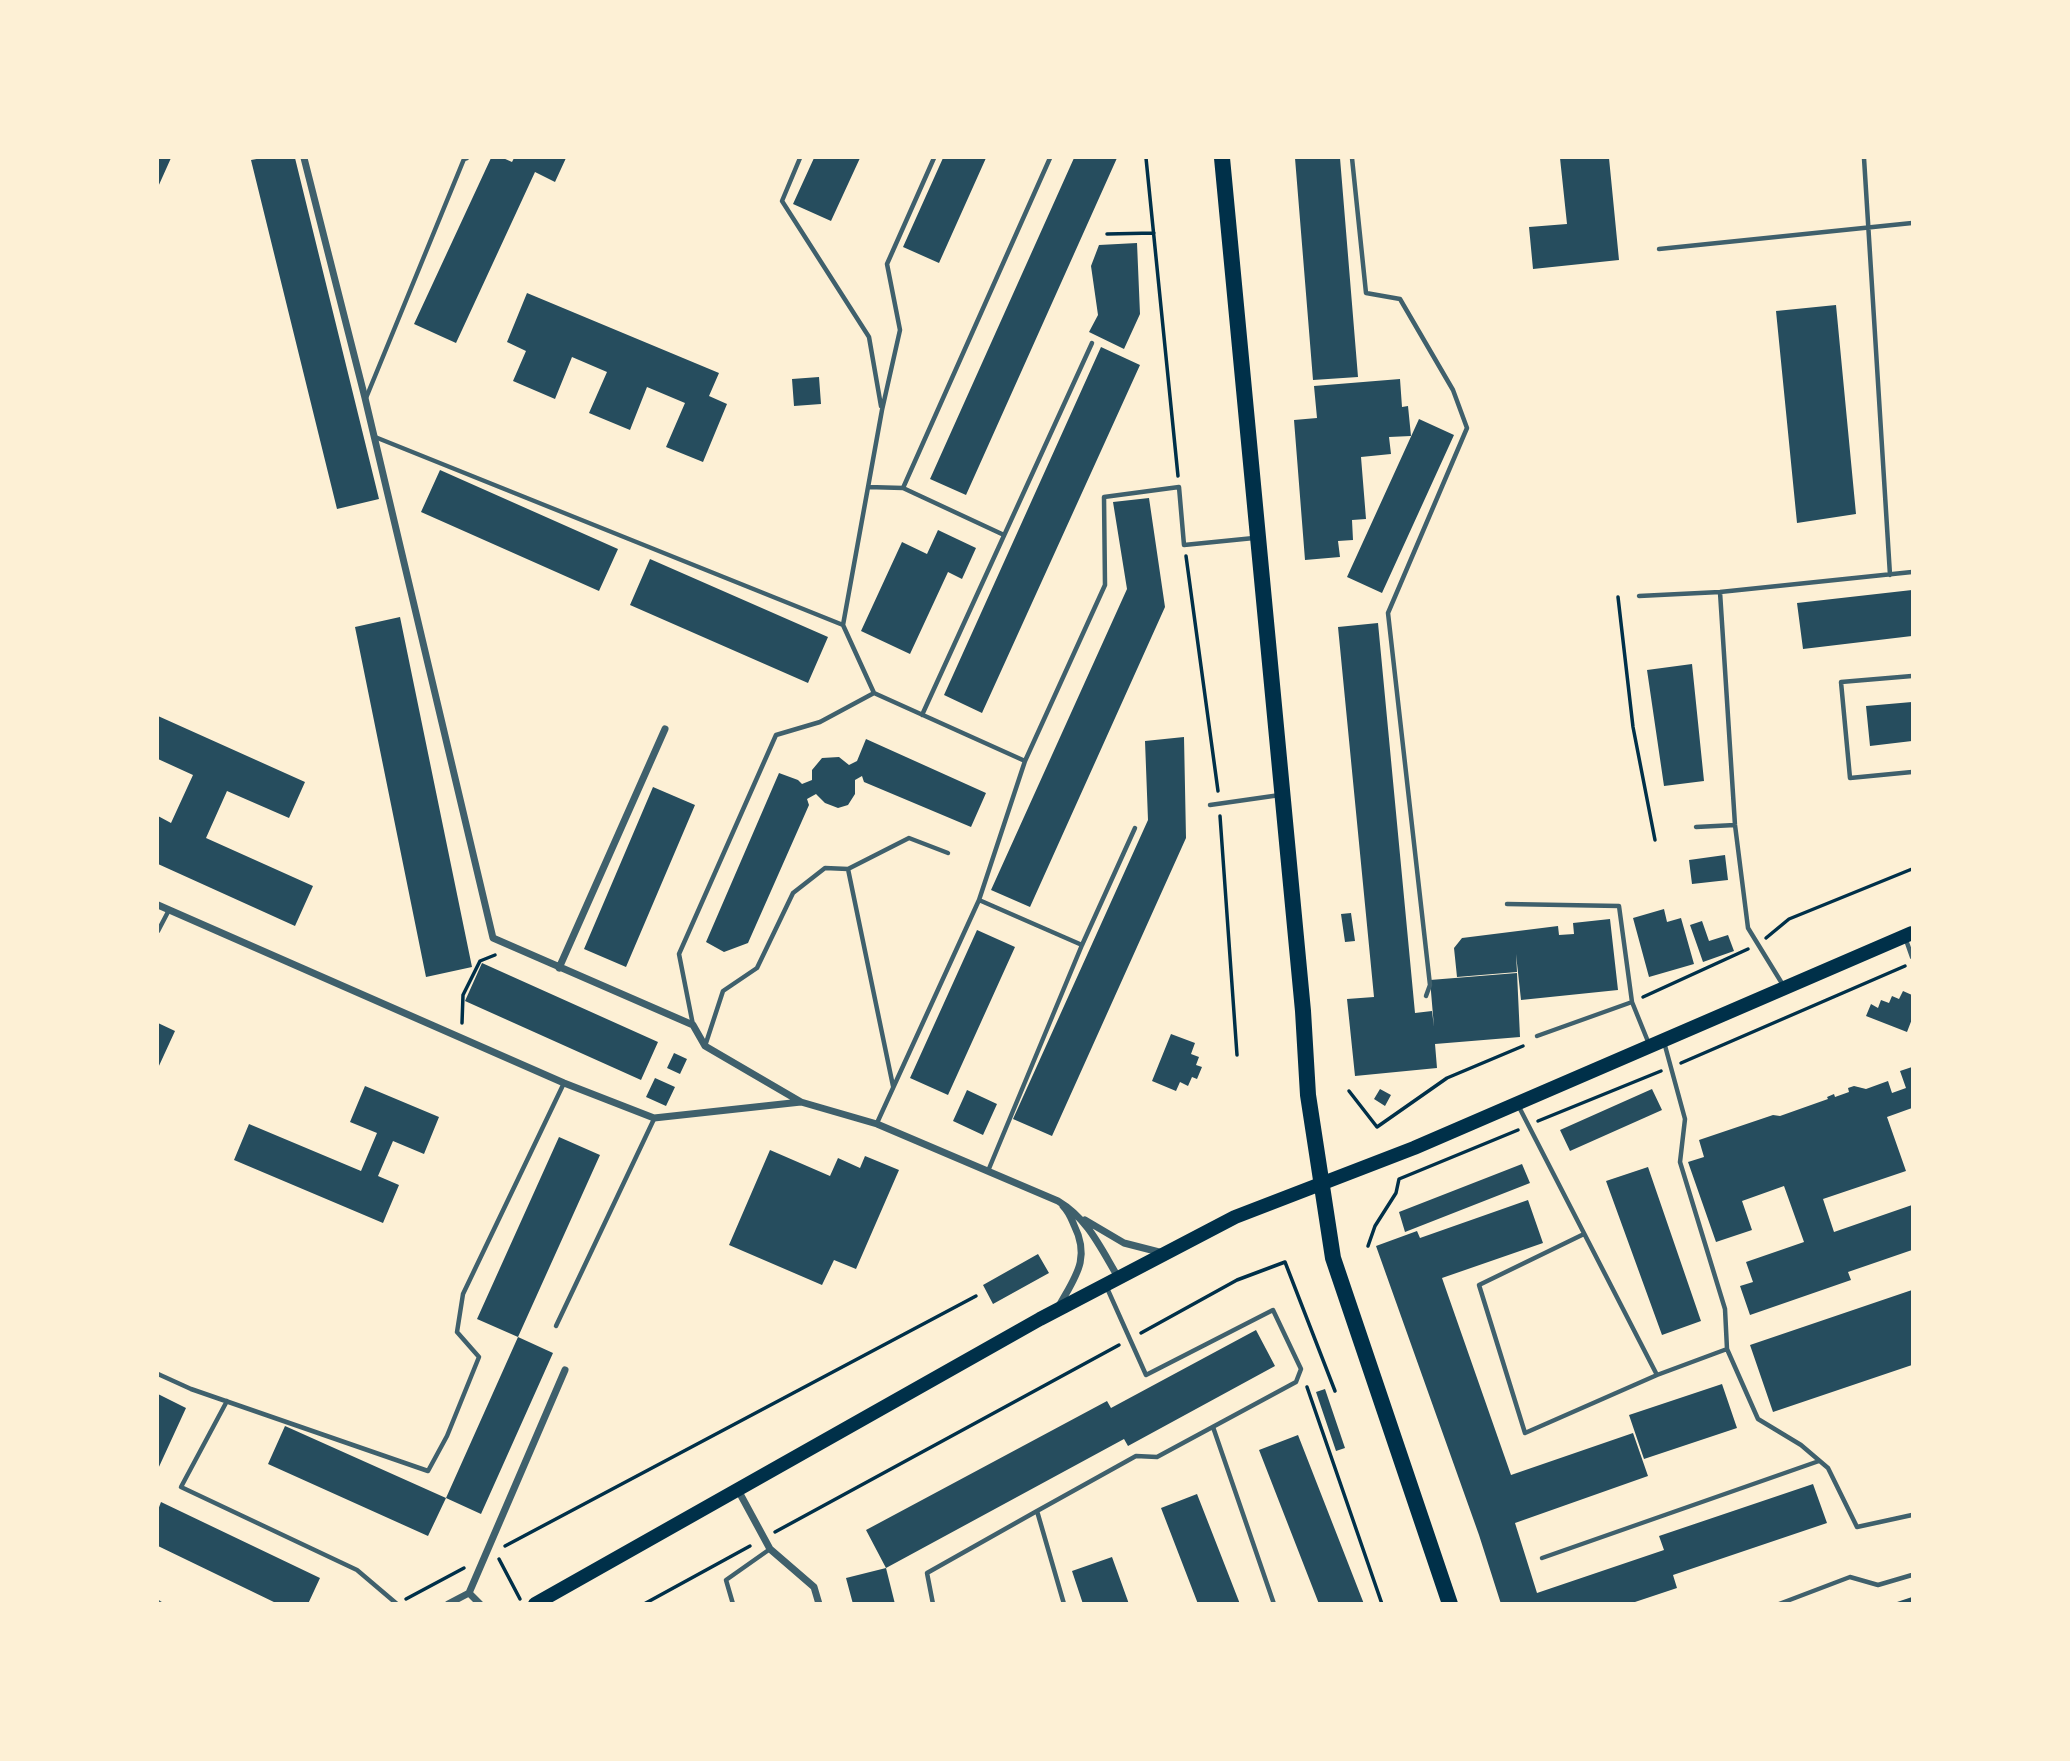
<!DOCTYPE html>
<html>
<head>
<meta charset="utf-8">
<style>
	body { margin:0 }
	#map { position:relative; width:2070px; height:1761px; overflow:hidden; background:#fdf0d5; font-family:Manrope,sans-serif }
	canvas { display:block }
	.frame { position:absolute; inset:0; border:159px solid #fdf0d5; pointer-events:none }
</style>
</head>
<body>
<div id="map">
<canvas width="2070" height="1761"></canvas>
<div class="frame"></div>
</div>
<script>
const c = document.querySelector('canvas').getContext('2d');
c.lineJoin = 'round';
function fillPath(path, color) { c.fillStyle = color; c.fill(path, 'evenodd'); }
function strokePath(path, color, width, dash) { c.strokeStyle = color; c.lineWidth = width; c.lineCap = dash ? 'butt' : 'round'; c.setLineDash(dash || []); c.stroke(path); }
const building = new Path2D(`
	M158 158H171L158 187Z
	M262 158H295L379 499 337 509 251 160Z
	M491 158H503L512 162 514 158H566L555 182 535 172 456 343 414 324Z
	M814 158H860L831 221 793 204Z
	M943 158H986L939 263 903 247Z
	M1074 158H1117L966 495 930 479Z
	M1295 158H1340L1358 377 1313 380Z
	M1560 158H1609L1619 260 1533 269 1529 227 1567 224Z
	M1137 243 1140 314 1124 349 1089 332 1098 315 1091 266 1099 245Z
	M527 293 719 373 709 396 727 404 703 462 666 447 685 403 647 387 630 430 589 413 607 372 572 357 555 399 513 381 526 351 507 342Z
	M1836 305 1856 514 1797 523 1776 311Z
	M1101 347 1140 365 982 713 944 695Z
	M819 377 821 404 794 406 792 379Z
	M1400 379 1402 407 1408 406 1411 436 1389 437 1391 454 1361 457 1366 519 1352 520 1353 540 1338 541 1340 557 1305 560 1294 420 1317 418 1314 386Z
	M1419 419 1454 435 1382 593 1347 577Z
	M440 470 618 549 599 591 421 512Z
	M1149 498 1165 607 1030 907 991 890 1127 589 1113 502Z
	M938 530 976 548 962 579 948 572 910 654 861 631 902 542 927 554Z
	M650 559 828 637 808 683 630 605Z
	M1912 590V636L1803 649 1797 603Z
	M400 617 472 967 426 977 355 627Z
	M1378 623 1415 1013 1432 1011 1434 1027 1430 980 1517 973 1520 1037 1435 1044 1437 1068 1355 1076 1347 999 1374 997 1338 627Z
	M1692 664 1704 781 1664 786 1647 670Z
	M1912 702V741L1870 746 1866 706Z
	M158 716 305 782 289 818 227 791 206 838 313 886 295 926 158 864V816L171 823 193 775 158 759Z
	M1184 737 1186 838 1052 1136 1013 1119 1148 820 1145 741Z
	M866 739 986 793 971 827 864 782 862 776 855 780V794L848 805 838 808 825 803 816 794 807 799 809 805 748 943 724 952 706 942 779 773 798 780 802 784 812 780V770L822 758 839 757 849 765 857 761Z
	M653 787 695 805 626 967 584 949Z
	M1725 855 1728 880 1692 884 1689 860Z
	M1664 909 1667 922 1681 918 1694 964 1649 977 1633 918Z
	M1351 913 1355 941 1345 942 1341 914Z
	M1610 919 1618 990 1521 1000 1516 954 1517 972 1457 977 1454 948 1462 938 1558 926 1559 935 1574 934 1573 923Z
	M1702 921 1709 941 1728 935 1734 951 1703 962 1690 925Z
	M977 930 1015 947 948 1095 910 1078Z
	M482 963 658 1042 641 1080 465 1001Z
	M1903 991 1912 995V1019L1907 1032 1866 1016 1871 1004 1878 1008 1881 1000 1889 1003 1892 996 1899 999Z
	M158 1023 175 1031 158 1068Z
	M1171 1034 1195 1043 1191 1054 1199 1057 1196 1065 1202 1067 1197 1079 1192 1077 1188 1086 1180 1082 1176 1091 1152 1081Z
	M674 1053 687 1059 680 1074 667 1068Z
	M1912 1067V1108L1887 1117 1906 1171 1823 1199 1834 1232 1912 1205V1250L1848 1272 1851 1280 1750 1315 1740 1286 1753 1282 1746 1262 1804 1242 1784 1186 1742 1201 1752 1230 1716 1242 1688 1162 1704 1157 1699 1140 1773 1115 1780 1116 1828 1099 1827 1097 1834 1094 1835 1097 1849 1092 1848 1088 1854 1086 1866 1089 1888 1081 1892 1093 1906 1088 1900 1071Z
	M655 1078 675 1087 666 1106 646 1097Z
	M365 1086 439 1117 424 1154 393 1141 378 1176 399 1185 383 1223 234 1160 249 1124 361 1171 377 1133 350 1122Z
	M1380 1089 1391 1095 1385 1106 1374 1099Z
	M1652 1089 1662 1110 1570 1151 1560 1130Z
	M967 1090 997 1104 983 1135 953 1121Z
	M559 1137 600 1155 518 1337 477 1319Z
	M770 1150 830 1176 838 1158 860 1168 865 1156 899 1170 856 1269 834 1260 822 1285 729 1245Z
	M1522 1164 1530 1183 1405 1232 1399 1212Z
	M1648 1167 1701 1321 1662 1335 1606 1181Z
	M1528 1200 1543 1243 1442 1278 1511 1475 1633 1433 1648 1476 1515 1523 1537 1593 1664 1550 1659 1536 1813 1484 1827 1523 1673 1575 1677 1588 1629 1604H1501L1479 1535 1376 1246 1417 1231 1420 1238Z
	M1038 1254 1049 1273 993 1304 983 1285Z
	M1912 1290V1365L1773 1412 1750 1345Z
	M1256 1330 1275 1366 1128 1446 1124 1439 886 1568 895 1604H853L846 1578 886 1568 866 1530 1107 1401 1111 1408Z
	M518 1337 553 1353 481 1514 446 1498 428 1536 268 1464 285 1426 446 1498Z
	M1722 1384 1737 1428 1644 1459 1629 1415Z
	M1325 1389 1345 1448 1336 1451 1316 1392Z
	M158 1394 186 1408 158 1469Z
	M1298 1435 1364 1604H1319L1259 1450Z
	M1197 1494 1240 1604H1198L1161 1508Z
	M161 1502 320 1578 308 1604H278L158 1546V1510Z
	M1112 1557 1129 1604H1083L1072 1571Z
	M1912 1597V1604H1894V1603Z`);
const path = new Path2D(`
	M1146 158 1178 476
	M1107 234 1154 233
	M1186 556 1218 791
	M1618 597 1633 727 1655 840
	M1220 816 1237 1055
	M1766 938 1789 919 1912 869
	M1643 997 1748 949
	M462 1023 463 995 480 961 495 955
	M1681 1063 1905 966
	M1349 1091 1377 1127 1447 1078 1523 1046
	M1538 1121 1661 1071
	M1368 1246 1375 1226 1396 1193 1399 1179 1518 1130
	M1141 1333 1237 1280 1285 1262 1335 1391
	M1307 1387 1382 1604
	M775 1532 1119 1345
	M505 1546 976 1296
	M499 1559 520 1599
	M406 1599 464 1568
	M644 1604 750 1546`);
const service = new Path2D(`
	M800 158 782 201 869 337 881 406
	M934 158 887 264 900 330 882 410 843 625 874 693 1025 761
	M1352 158 1366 293 1400 299 1453 390 1467 428 1388 613 1430 985 1426 996
	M1864 158 1890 575
	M1659 249 1912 223
	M366 398 464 159 467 158
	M375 437 843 625
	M868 487 903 488 1050 158
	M903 488 1004 535
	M1720 592 1735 825 1748 928 1783 985
	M1639 596 1720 592 1912 572
	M1912 676 1841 682 1850 778 1912 772
	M922 715 1092 343
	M1210 805 1280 795
	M1696 827 1735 825
	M848 869 909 838 948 853
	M979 900 1082 945
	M1507 904 1619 906 1632 1002 1649 1044
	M158 931 169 910
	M1905 937 1912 957
	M693 1025 679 954 776 735 820 722 874 693
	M1537 1036 1632 1002
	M1664 1042 1685 1119 1680 1162 1725 1309 1727 1349 1758 1419 1801 1445 1828 1468 1857 1527 1912 1515
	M705 1046 723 991 757 968 793 893 825 868 848 869 893 1086
	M1519 1107 1657 1375 1727 1349
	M877 1123 979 900 1025 761 1105 585 1104 497 1179 487 1184 545 1254 538
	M988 1171 1082 945 1135 828
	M1584 1234 1479 1285 1525 1433 1657 1375
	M556 1326 654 1119
	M158 1374 191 1389 428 1471 447 1436 479 1357 457 1332 463 1294 564 1083
	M227 1401 181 1487 357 1570 397 1604
	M1213 1427 1274 1604
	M1037 1511 1136 1456 1157 1457 1296 1382 1301 1369 1273 1310 1146 1375 1107 1288
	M1542 1558 1819 1461
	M158 1602 161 1604
	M733 1604 726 1580 770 1549
	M933 1604 927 1573 1037 1511 1064 1604
	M1779 1604 1850 1577 1878 1585 1912 1575`);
const minor = new Path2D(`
	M304 158 365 398 493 938 693 1025 705 1046 801 1102
	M158 905 564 1083 654 1118 801 1102 877 1124 1058 1201C1088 1219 1100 1247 1118 1277
	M559 968 665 729
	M1085 1220 1124 1243 1163 1253
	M1059 1306C1075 1277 1091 1259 1074 1225 1071 1218 1069 1212 1063 1206
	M738 1490 770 1549 814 1587 819 1604
	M469 1593 565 1370
	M448 1604 469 1593 480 1604`);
const secondary = new Path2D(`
	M535 1604 1040 1319 1235 1217 1414 1148 1912 933`);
const primary = new Path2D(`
	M1222 158 1303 1011 1308 1095 1333 1258 1450 1604`);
fillPath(building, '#264d5e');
strokePath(path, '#003049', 3.5);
strokePath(service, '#3f606c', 4.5);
strokePath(minor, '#3f606c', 7);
strokePath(secondary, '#003049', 14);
strokePath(primary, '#003049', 16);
</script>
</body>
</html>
